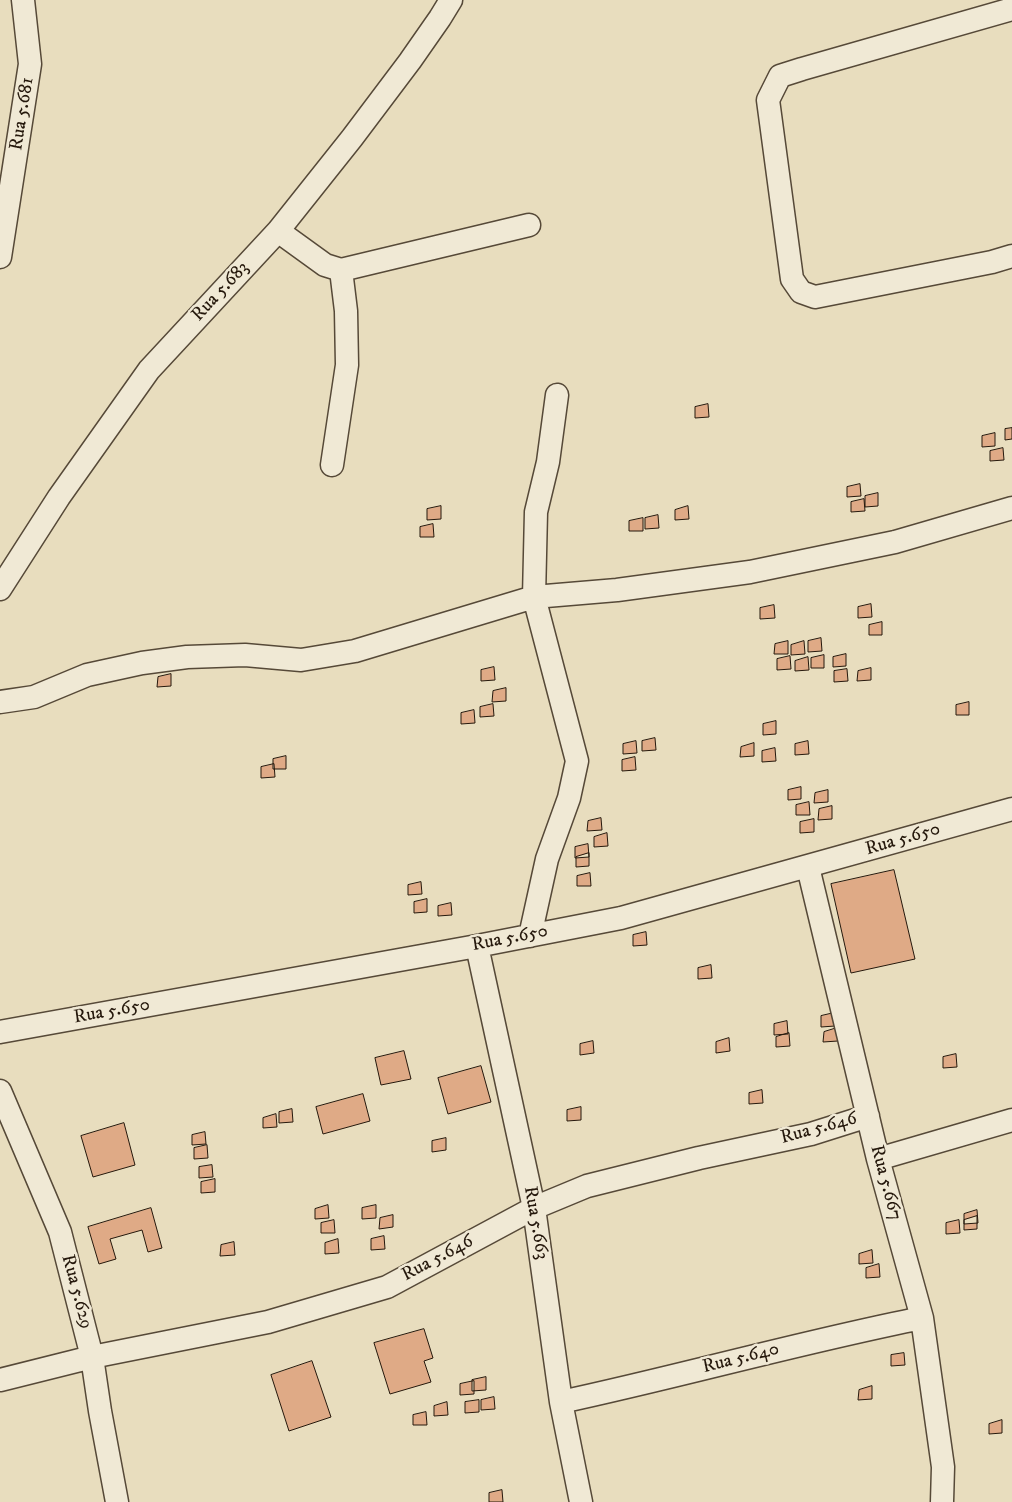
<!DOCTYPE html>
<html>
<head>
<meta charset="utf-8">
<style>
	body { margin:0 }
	canvas { display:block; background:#e8ddbe }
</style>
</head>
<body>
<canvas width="1012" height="1502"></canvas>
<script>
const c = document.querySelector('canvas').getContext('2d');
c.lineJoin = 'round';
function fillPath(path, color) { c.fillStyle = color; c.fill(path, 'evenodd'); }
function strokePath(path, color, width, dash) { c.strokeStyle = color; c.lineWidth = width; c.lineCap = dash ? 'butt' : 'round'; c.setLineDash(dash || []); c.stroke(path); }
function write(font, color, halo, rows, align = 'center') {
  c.font = font + ' "IM FELL DW Pica",serif'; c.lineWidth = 5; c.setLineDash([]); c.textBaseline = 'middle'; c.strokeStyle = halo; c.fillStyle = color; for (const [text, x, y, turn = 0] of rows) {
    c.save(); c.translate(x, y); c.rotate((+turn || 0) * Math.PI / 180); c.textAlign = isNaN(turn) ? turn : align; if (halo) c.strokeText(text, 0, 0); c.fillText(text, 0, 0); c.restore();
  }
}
const building = new Path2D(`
	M708 404 709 417 695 418V407Z
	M1012 428V439L1005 440V429Z
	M995 433V446L982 447V436Z
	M1003 448 1004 460 990 461V451Z
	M860 484 861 496 847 497V487Z
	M878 493V506L865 507V496Z
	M864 499 865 511 851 512V502Z
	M441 506V519L427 520V509Z
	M688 506 689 519 675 520V510Z
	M658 515 659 528 645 529V518Z
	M643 518V531H629V521Z
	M433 524 434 537H420V527Z
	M871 604 872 617 858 618V607Z
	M774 605 775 618 760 619V608Z
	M882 622V635H869V625Z
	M821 638 822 651 808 652V641Z
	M788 641V654H774L775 644Z
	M804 641 805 654 791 655V645Z
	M846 654V666L833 667V657Z
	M824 655V668H811V658Z
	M790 656 791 669 777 670V659Z
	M808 657 809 670 795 671V661Z
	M494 667 495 680 481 681V670Z
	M871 668V680L857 681 858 671Z
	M847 669 848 681 834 682V671Z
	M171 674V686L157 687 158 677Z
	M506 688V701L492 702 493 691Z
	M969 702V715H956V705Z
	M493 704 494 716 480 717V707Z
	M474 710 475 723 461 724V713Z
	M776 721V734L763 735V724Z
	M655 738 656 750 642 751V741Z
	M636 741 637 753 623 754V744Z
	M808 741 809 754 795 755V744Z
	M754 743V756L740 757 741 747Z
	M775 748 776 761 762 762V751Z
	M286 756V769H273V759Z
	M635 757 636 770 622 771V760Z
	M274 764 275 777 261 778V767Z
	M801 787V799L788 800V790Z
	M828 790V802L814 803 815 793Z
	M809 802 810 815H796V805Z
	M832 806V819L818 820 819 809Z
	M601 818 602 830 587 831 588 821Z
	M814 819V832L800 833V822Z
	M607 833 608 846 594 847V837Z
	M588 844 589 857 575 858V847Z
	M589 853V866L576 867V857Z
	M894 870 915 959 851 973 831 884Z
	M590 873 591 886H577V876Z
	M421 882 422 894 408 895V885Z
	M427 899V912L414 913V902Z
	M451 903 452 915 438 916V906Z
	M646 932 647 945 633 946V935Z
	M711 965 712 978 698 979V968Z
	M834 1013 835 1026 821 1027V1016Z
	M787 1021 788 1034 774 1035V1024Z
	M837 1028 838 1041 823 1042 824 1032Z
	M789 1033 790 1046 776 1047V1037Z
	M729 1038 730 1051 716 1053V1042Z
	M593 1041 594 1053 580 1055V1044Z
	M404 1051 411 1079 381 1085 375 1058Z
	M956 1054 957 1067 943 1068V1057Z
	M481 1066 491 1102 448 1114 438 1078Z
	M762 1090 763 1103 749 1104V1093Z
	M363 1094 370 1121 323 1134 316 1107Z
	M581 1107V1120L567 1121V1110Z
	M292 1109 293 1122 279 1123V1112Z
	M276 1114 277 1127 263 1128V1118Z
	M124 1123 135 1165 93 1177 81 1136Z
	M205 1132 206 1144 192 1145V1135Z
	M446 1138V1150L432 1152V1141Z
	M207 1145 208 1158 194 1159V1148Z
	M212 1165 213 1177 199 1178V1167Z
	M215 1179V1192L201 1193V1182Z
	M328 1205 329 1218 315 1219V1209Z
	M376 1205V1218L362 1219V1208Z
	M151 1208 162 1248 148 1252 142 1230 110 1239 116 1259 99 1264 88 1227Z
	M977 1210 978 1223 964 1224V1214Z
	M393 1215V1227L379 1229 380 1218Z
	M977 1216V1229L964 1230V1220Z
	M334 1220 335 1233H321V1223Z
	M959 1220 960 1233 946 1234V1223Z
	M384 1236 385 1249 371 1250V1239Z
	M338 1239 339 1253 325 1254V1243Z
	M234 1242 235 1255 220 1256 221 1245Z
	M872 1250 873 1263 859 1264V1254Z
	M879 1264 880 1277 866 1278V1268Z
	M424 1329 433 1358 424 1361 431 1382 390 1394 374 1343Z
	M904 1353 905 1365 891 1366V1355Z
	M312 1361 331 1417 289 1431 271 1375Z
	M486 1377V1390L472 1391V1380Z
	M474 1381V1394L460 1395V1384Z
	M872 1386V1399L858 1400 859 1390Z
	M494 1397 495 1409 481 1410V1400Z
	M479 1400V1412L465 1413V1402Z
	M447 1402 448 1415 434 1416V1406Z
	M426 1412 427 1425H413V1415Z
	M1002 1420V1433L989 1434V1424Z
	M502 1490 503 1502H489V1493Z`);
const street = new Path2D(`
	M1012 9 802 69 780 76 768 100 792 279 801 292 815 297 992 262 1012 256
	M278 231 325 265 341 270 529 225
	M0 257 30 64 23 0
	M332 465 347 365 346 311 341 270
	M0 589 59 497 149 370 278 231 352 138 410 61 440 18 451 0
	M0 702 34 697 87 675 142 663 187 657 245 655 301 660 355 651 534 597 617 590 750 572 895 542 1012 508
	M808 867 878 1159 922 1318 943 1467 942 1502
	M530 936 547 859 569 798 577 761 534 597 536 512 548 462 557 395
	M477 946 534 1208 561 1402 581 1502
	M0 1032 477 946 621 918 1012 809
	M0 1091 60 1232 92 1357 100 1411 117 1502
	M878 1159 1012 1120
	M0 1380 92 1357 268 1322 387 1287 534 1208 587 1186 699 1158 811 1134 868 1116
	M561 1402C682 1376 801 1342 922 1318`);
const streetNames = [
	["Rua 5.681",23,114,-81],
	["Rua 5.683",221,292,-47],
	["Rua 5.650",903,840,-16],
	["Rua 5.650",510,939,-11],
	["Rua 5.650",112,1012,-10],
	["Rua 5.646",819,1129,-15],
	["Rua 5.667",885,1183,75],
	["Rua 5.663",535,1223,80],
	["Rua 5.646",438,1259,-28],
	["Rua 5.629",76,1292,75],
	["Rua 5.640",741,1359,-14]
];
fillPath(building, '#dfaa86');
strokePath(building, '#25180c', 1);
strokePath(street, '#564938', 25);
strokePath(street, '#f0e9d5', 22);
write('19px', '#25180c', '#f0e9d5', streetNames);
</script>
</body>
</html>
